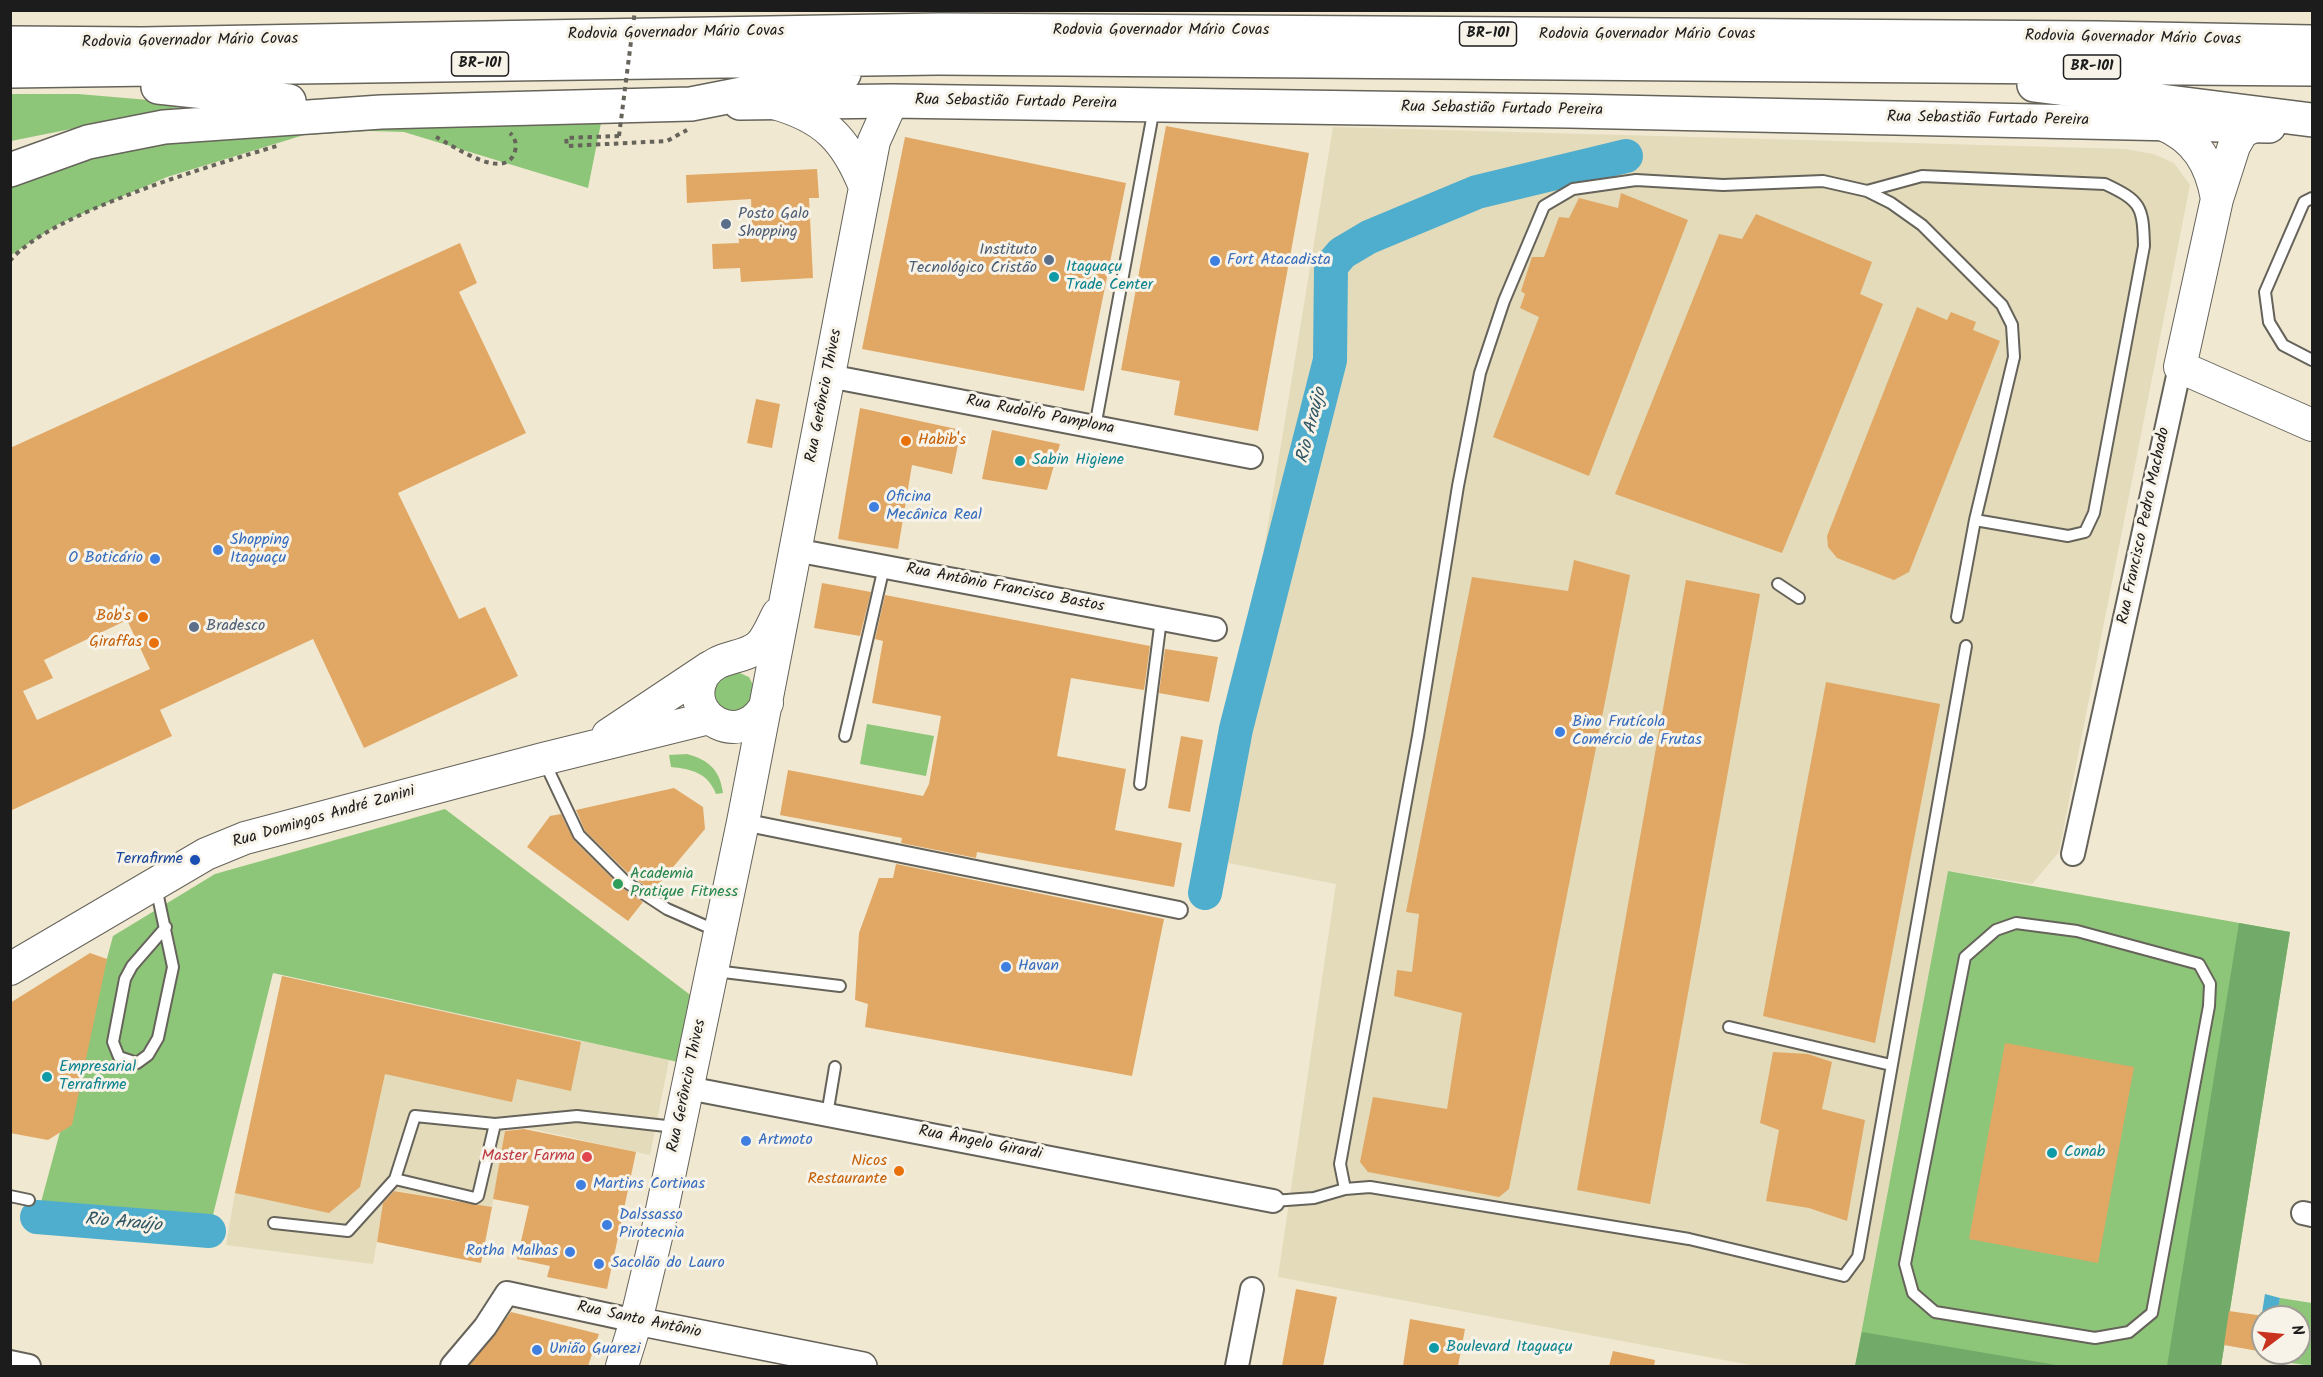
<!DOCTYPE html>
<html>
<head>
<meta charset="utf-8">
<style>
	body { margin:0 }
	#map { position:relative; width:2323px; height:1377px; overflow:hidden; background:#f0e8d0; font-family:Kalam,sans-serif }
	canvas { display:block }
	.frame { position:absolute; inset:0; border:12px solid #1c1c1c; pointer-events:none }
	.north { position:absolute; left:2251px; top:1305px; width:60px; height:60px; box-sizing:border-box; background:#f7f3e8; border:2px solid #9f9d96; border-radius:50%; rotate:74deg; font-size:16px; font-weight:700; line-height:24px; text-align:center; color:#1c1c1c }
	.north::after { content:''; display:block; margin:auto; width:21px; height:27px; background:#c8321e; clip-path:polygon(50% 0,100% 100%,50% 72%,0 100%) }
</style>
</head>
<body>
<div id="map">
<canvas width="2323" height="1377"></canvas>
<div class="frame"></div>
<div class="north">N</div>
</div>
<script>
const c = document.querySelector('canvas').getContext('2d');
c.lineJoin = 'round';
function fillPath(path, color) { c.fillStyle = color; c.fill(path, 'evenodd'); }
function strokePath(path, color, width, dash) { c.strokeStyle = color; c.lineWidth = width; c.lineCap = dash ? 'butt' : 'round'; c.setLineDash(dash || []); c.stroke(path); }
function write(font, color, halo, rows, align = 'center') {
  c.font = font + ' Kalam,sans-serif'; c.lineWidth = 6; c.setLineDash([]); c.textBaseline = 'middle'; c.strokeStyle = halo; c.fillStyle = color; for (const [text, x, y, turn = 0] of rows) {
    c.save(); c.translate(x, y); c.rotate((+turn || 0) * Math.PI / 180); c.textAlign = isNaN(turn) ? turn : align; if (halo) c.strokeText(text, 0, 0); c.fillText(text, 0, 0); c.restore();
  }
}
const built = new Path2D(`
	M1333 127 2125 149 2153 154 2174 163 2190 185 2059 852 2032 884 1948 871 1855 1366H1756L1278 1277 1336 884 1213 860Z
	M282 976 669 1060 650 1155 509 1124 506 1125 492 1207 386 1189 373 1264 226 1245 235 1193Z`);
const green = new Path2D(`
	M11 94H78L196 104 11 141Z
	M602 118 588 188 404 132 369 131 304 135 167 177 59 224 11 255V182L36 169 195 130Z
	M735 671 749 677 756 691 744 714 717 710 711 688 714 681Z
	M867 724 934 736 926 776 860 764Z
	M687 754C709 760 720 770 723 793L716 794C708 773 692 769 671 767L669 755Z
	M445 809 693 997 678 1062 273 973 209 1231 37 1217 113 936 215 874Z
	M1948 871 2290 932 2221 1366H1855Z
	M2280 1298 2312 1303V1366L2270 1360 2271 1353H2299V1317H2276Z`);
const forest = new Path2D(`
	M2239 923 2290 932 2221 1366H2167Z
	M1862 1332 2062 1366H1855Z`);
const water = new Path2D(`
	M2265 1294 2280 1298 2277 1315 2262 1313Z`);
const river = new Path2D(`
	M1205 893 1236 729 1330 360 1331 266 1342 253 1369 237 1477 192 1626 156
	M37 1217 209 1231`);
const building = new Path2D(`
	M1166 126 1309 153 1258 431 1174 415 1180 381 1121 370Z
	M905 137 1126 183 1084 391 862 349Z
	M817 169 819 198H809L813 278 741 282 740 268 713 269 712 244 739 243 738 229H752L751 199 687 203 686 175Z
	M1621 193 1688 220 1589 476 1493 437 1539 317 1520 308 1525 294 1521 291 1532 257H1544L1559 217 1569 218 1579 198 1618 208Z
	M1756 214 1872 262 1860 294 1883 304 1782 553 1615 494 1719 234 1742 239Z
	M460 243 477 283 459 292 526 433 398 493 459 619 485 607 518 676 364 748 313 639 160 710 172 736 10 811V448ZM127 620 150 669 37 720 23 691 53 678 44 660Z
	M1917 307 1947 320 1951 312 1976 322 1973 330 2000 341 1909 572 1894 580 1837 558 1828 547 1827 536Z
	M756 399 780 404 772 448 747 443Z
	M860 408 961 430 952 474 912 465 898 549 838 539Z
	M992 430 1060 444 1047 490 982 479Z
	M1574 560 1630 575 1509 1189 1499 1197 1368 1172 1360 1162 1373 1097 1447 1109 1462 1013 1394 996 1397 970 1412 972 1419 914 1406 912 1472 577 1568 591Z
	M1686 580 1760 594 1650 1204 1577 1190Z
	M822 583 871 592 860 636 814 628Z
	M885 595 1150 646 1144 690 1071 678 1057 756 1126 769 1115 830 1182 843 1174 887 977 852 976 858 901 843 902 838 780 815 788 770 923 796 929 784 941 716 872 703 883 641 875 639Z
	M1165 649 1218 657 1209 702 1159 693Z
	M1826 682 1940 704 1875 1043 1763 1016Z
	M1181 736 1203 740 1190 812 1168 808Z
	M674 788 703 807 705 829 653 891 631 876 585 831 576 810Z
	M561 814 574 840 621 887 643 902 628 921 527 847 550 816Z
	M896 864 1164 919 1132 1076 865 1027 868 1004 855 1000 859 933 879 878H893Z
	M90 953 107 959 72 1125 48 1140 10 1133V1003Z
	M282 976 581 1042 571 1091 517 1079 512 1102 385 1074 360 1187 329 1213 235 1193Z
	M2005 1043 2134 1067 2098 1263 1969 1239Z
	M1773 1052 1808 1054 1832 1062 1822 1109 1865 1120 1847 1221 1809 1208 1766 1201 1779 1130 1760 1123Z
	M524 1129 636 1152 607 1289 547 1277 550 1266 517 1259 529 1206 493 1199 505 1131Z
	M394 1191 492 1207 481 1263 377 1242 383 1203Z
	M1296 1289 1337 1297 1323 1366H1282Z
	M2229 1311 2264 1316 2258 1351 2224 1345Z
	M511 1312 599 1334 588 1366H469Z
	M1410 1319 1465 1329 1458 1366H1403Z
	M1613 1351 1655 1360 1654 1366H1609Z`);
const path = new Path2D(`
	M619 136 566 138 567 146 667 141 687 130
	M436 137C454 146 506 183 515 151 517 144 515 138 510 133
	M10 261C48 213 216 164 277 146`);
const service = new Path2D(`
	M1867 191 1922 176 2105 184C2141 201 2143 206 2144 246L2094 513 2085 532 2068 536 1975 520
	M2312 198 2304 202 2265 292 2269 322 2283 345 2312 360
	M1095 427 1154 108
	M1778 584 1799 598
	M1957 617 1975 520 2014 357 2012 325 2002 305 1922 225 1891 203 1867 191 1823 181 1723 185 1636 180 1573 189 1544 206 1504 301 1480 373 1458 486 1418 736 1340 1164 1345 1189 1370 1187 1689 1239 1844 1276 1858 1257 1966 646
	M845 736 884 567
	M544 761 579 835 626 882 667 909 717 931
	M1140 784 1161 619
	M156 887 173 967 158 1038 148 1055 137 1063 119 1057 113 1042 125 979 132 966 166 927
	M2016 923 2077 931 2199 964 2210 984 2209 1006 2152 1313 2129 1332 2095 1338 1935 1312 1913 1293 1905 1264 1965 957 1996 930Z
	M715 971 840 986
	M1729 1027 1891 1065
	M827 1115 835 1067
	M495 1124 478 1196 475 1198 395 1179 415 1116 495 1124 577 1116 675 1127
	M10 1196 29 1200
	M1273 1201 1314 1198 1345 1189
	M274 1223 348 1231 395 1179`);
const pedestrian = new Path2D(`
	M743 822 1179 910`);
const minor = new Path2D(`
	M829 376 1251 457
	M795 550 1215 629
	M2073 854 2180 367
	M688 1088 1273 1201
	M2303 1213 2312 1215
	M10 1362 29 1366
	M452 1366 485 1327 507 1293 636 1321
	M1237 1366 1252 1289`);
const tertiary = new Path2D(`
	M636 1321 863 1366`);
const secondary = new Path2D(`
	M774 103C824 117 846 139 865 187
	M2162 124C2196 138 2211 164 2217 199
	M2254 126 2242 132 2234 146 2217 199 2180 367 2312 425
	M767 703C743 752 681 717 703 676 715 655 743 660 759 646 767 639 773 623 778 614
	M608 735 710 667
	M10 969 206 854 245 838 543 759 709 718
	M622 1366 636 1321 658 1229 743 822 874 141 892 101`);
const primary = new Path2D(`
	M740 103 892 101 1569 111 2269 126`);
const motorway = new Path2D(`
	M10 43 142 44 940 30 2098 38 2312 42
	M10 71 938 58 2312 69
	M2034 85 2312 120
	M158 87 289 101
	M10 170 88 142 164 127 381 112 691 104 844 74`);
const pathBridge = new Path2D(`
	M619 136 635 10`);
const markers = [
	[726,224,6,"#5c6f8a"],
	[1049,260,6,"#5c6f8a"],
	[1215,261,6,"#3f7fe0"],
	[1054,277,6,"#0f9aa8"],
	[906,441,6,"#e8710a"],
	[1020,461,6,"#0f9aa8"],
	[874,507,6,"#3f7fe0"],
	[218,550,6,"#3f7fe0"],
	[155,559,6,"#3f7fe0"],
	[143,617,6,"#e8710a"],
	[194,627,6,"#5c6f8a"],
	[154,643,6,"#e8710a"],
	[1560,732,6,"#3f7fe0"],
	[195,860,6,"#1a4fb4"],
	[618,884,6,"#2e9e5b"],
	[1006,967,6,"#3f7fe0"],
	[47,1077,6,"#0f9aa8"],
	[746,1141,6,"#3f7fe0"],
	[2052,1153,6,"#0f9aa8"],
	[587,1157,6,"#e0444e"],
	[899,1171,6,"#e8710a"],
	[581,1185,6,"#3f7fe0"],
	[607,1225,6,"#3f7fe0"],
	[570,1252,6,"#3f7fe0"],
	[599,1264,6,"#3f7fe0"],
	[1434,1348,6,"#0f9aa8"],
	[537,1350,6,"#3f7fe0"]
];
const shields = [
	[1488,34,57],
	[480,64,57],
	[2092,67,57]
];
const shieldNames = [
	["BR-101",1488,34],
	["BR-101",480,64],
	["BR-101",2092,67]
];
const streetNames = [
	["Rodovia Governador Mário Covas",1161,31],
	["Rodovia Governador Mário Covas",676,34,-1],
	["Rodovia Governador Mário Covas",1647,35],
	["Rodovia Governador Mário Covas",2133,39,1],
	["Rodovia Governador Mário Covas",190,42,-1],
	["Rua Sebastião Furtado Pereira",1016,103,1],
	["Rua Sebastião Furtado Pereira",1502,110,1],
	["Rua Sebastião Furtado Pereira",1988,120,1],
	["Rua Gerôncio Thives",825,396,-79],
	["Rua Rudolfo Pamplona",1040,416,11],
	["Rua Francisco Pedro Machado",2145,526,-78],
	["Rua Antônio Francisco Bastos",1005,589,11],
	["Rua Domingos André Zanini",324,818,-16],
	["Rua Gerôncio Thives",688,1086,-78],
	["Rua Ângelo Girardi",980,1144,11],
	["Rua Santo Antônio",639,1321,12]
];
const serviceNames = [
	["Posto Galo",738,215],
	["Shopping",738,233],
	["Instituto",1037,251,"right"],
	["Tecnológico Cristão",1037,269,"right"],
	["Bradesco",206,627]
];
const shopNames = [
	["Fort Atacadista",1227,261],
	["Oficina",886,498],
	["Mecânica Real",886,516],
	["Shopping",230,541],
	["Itaguaçu",230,559],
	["O Boticário",143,559,"right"],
	["Bino Frutícola",1572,723],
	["Comércio de Frutas",1572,741],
	["Havan",1018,967],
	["Artmoto",758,1141],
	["Martins Cortinas",593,1185],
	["Dalssasso",619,1216],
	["Pirotecnia",619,1234],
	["Rotha Malhas",558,1252,"right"],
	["Sacolão do Lauro",611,1264],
	["União Guarezi",549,1350]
];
const cultureNames = [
	["Itaguaçu",1066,268],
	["Trade Center",1066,286],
	["Sabin Higiene",1032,461],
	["Empresarial",59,1068],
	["Terrafirme",59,1086],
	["Conab",2064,1153],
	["Boulevard Itaguaçu",1446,1348]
];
const foodNames = [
	["Habib's",918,441,"left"],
	["Bob's",131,617],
	["Giraffas",142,643],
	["Nicos",887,1162],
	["Restaurante",887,1180]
];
const transitNames = [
	["Terrafirme",183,860]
];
const leisureNames = [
	["Academia",630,875],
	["Pratique Fitness",630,893]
];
const healthNames = [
	["Master Farma",575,1157]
];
const waterNames = [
	["Rio Araújo",1313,426,-76],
	["Rio Araújo",123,1224,5]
];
fillPath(built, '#e3dbba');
fillPath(green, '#8ec679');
fillPath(forest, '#72ab69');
fillPath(water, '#4fadce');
strokePath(river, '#4fadce', 34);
fillPath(building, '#e1a865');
strokePath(service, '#66635b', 14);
strokePath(pedestrian, '#66635b', 20);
strokePath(minor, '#66635b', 26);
strokePath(tertiary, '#66635b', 30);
strokePath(secondary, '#66635b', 34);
strokePath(primary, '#66635b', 36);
strokePath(motorway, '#66635b', 36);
strokePath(path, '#66635b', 4, [4.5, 4.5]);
strokePath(service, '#fff', 10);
strokePath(pedestrian, '#fff', 16);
strokePath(minor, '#fff', 22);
strokePath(tertiary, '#fff', 27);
strokePath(secondary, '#fff', 32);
strokePath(primary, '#fff', 33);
strokePath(motorway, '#fff', 33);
strokePath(pathBridge, '#66635b', 4, [4.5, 4.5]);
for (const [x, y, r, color] of markers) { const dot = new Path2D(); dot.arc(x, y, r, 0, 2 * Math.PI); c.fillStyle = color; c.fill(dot); strokePath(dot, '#f7f3e8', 2); }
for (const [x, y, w] of shields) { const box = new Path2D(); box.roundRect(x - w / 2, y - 12, w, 24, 4.5); c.fillStyle = '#f7f3e8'; c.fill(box); strokePath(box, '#1c1c1c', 1.5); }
write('bold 15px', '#1c1c1c', null, shieldNames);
write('16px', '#1c1c1c', '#f7f3e8', streetNames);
write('16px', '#4e5e75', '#f7f3e8', serviceNames, 'left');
write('16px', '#366cbe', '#f7f3e8', shopNames, 'left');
write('16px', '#0d838f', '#f7f3e8', cultureNames, 'left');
write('16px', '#c56008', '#f7f3e8', foodNames, 'right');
write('16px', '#164399', '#f7f3e8', transitNames, 'right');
write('16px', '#27864d', '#f7f3e8', leisureNames, 'left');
write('16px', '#be3a42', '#f7f3e8', healthNames, 'right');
write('italic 18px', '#305663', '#f7f3e8', waterNames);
</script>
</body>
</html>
